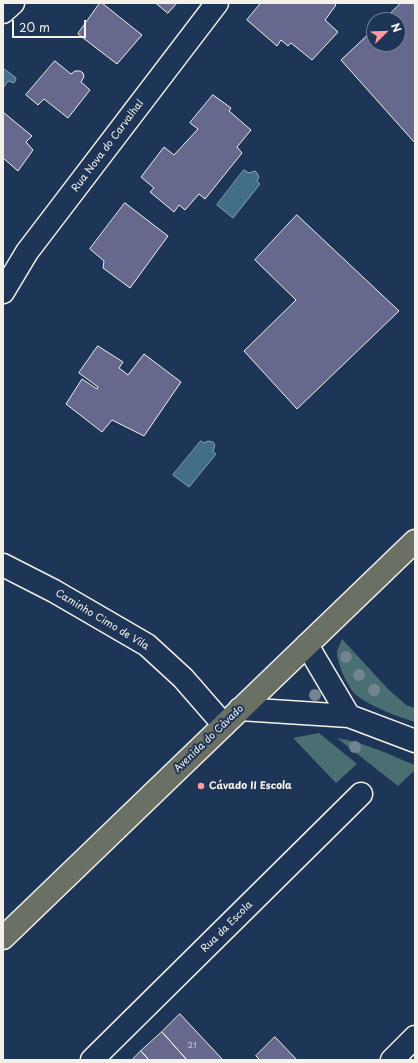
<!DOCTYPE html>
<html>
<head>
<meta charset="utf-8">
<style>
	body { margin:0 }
	#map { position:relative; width:418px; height:1063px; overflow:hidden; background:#1d3557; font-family:"Playpen Sans",sans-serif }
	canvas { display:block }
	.frame { position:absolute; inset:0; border:4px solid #f4f1e8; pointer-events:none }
	.north { position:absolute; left:366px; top:12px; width:40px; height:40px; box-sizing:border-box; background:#1d3557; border:1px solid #738091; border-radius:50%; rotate:67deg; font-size:11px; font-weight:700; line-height:16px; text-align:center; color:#f4f1e8 }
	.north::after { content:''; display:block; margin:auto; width:14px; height:18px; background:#ff9aa2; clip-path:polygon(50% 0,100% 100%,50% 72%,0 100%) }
	.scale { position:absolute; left:12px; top:20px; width:74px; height:18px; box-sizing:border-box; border:2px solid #f4f1e8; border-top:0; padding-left:5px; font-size:12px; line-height:14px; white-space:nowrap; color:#f4f1e8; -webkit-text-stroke:3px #1d3557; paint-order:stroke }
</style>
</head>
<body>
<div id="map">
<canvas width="418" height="1063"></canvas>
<div class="frame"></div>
<div class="north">N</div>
<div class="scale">20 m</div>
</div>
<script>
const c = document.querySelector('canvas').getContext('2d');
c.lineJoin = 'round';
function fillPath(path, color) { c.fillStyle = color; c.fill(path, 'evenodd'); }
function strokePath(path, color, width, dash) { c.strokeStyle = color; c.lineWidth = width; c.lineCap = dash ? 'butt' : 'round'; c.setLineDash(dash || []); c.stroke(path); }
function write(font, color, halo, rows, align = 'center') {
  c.font = font + ' "Playpen Sans",sans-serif'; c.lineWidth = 4; c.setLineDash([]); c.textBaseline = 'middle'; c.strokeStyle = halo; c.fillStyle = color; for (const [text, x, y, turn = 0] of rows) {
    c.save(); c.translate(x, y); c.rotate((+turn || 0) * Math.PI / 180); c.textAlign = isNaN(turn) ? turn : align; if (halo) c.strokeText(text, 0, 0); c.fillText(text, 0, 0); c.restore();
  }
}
const green = new Path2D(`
	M342 639 388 689 406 705 415 708V722C398 717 370 706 356 695 348 688 338 665 337 654 337 649 341 643 342 639Z
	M319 733 357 764 336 783 293 738Z
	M337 738C364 742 390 755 415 765V770L398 786Z`);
const water = new Path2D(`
	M3 68 15 77 16 79 14 83 8 81 4 87Z
	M244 170 249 173 255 171 257 173 259 177 257 181 260 184 233 218 217 205Z
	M201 441 204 443 208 441 213 442 215 445 213 452 216 454 189 487 173 475Z`);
const building = new Path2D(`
	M100 3H102L142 35 117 64 78 34Z
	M156 3H177L168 13Z
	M261 3H334L336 5 325 20 338 32 312 60 291 43 288 46 281 40 277 46 247 20Z
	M401 3H415V143L341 60 374 29V44H398V20H384Z
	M55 61 71 74 75 71H80L83 73 84 77 81 82 90 90 68 118 44 99 38 105 26 95Z
	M213 95 231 108 229 111 251 130 237 147 242 153 205 199 199 194 185 210 179 205 174 212 150 192 154 188 141 177 164 147 174 155 198 129 190 123Z
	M3 112 32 136 26 142 33 150 18 171 3 158Z
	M125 203 168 236 130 288 103 268 104 261 90 249Z
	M297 215 399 311 297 409 244 351 296 300 255 260Z
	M98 346 123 362 119 368 128 375 144 354 181 382 144 436 112 420 102 432 66 404 82 379 97 389 98 387 79 373Z
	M180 1014 223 1060H187L162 1032Z
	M162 1032 187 1060H149L141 1051Z
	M275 1037 297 1060H260L256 1056Z
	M141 1051 149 1060H132Z`);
const street = new Path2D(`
	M3 12 13 3
	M3 292 27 252 217 3
	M3 565 54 591 147 645 183 678 224 725
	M307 645 349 716
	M240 709 349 716 415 741
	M92 1060 361 794
	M392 1060 415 1037`);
const primary = new Path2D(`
	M3 938 415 541`);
const trees = [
	[346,657],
	[359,675],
	[374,690],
	[315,695],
	[355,747]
];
const markers = [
	[201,786,4,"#ff9aa2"]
];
const numberNames = [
	["21",192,1046]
];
const streetNames = [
	["Rua Nova do Carvalhal",108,146,-53],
	["Caminho Cimo de Vila",102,620,31],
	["Avenida do Cávado",209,739,-44],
	["Rua da Escola",227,927,-45]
];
const poiNames = [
	["Cávado II Escola",209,786]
];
fillPath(green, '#4a6f72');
fillPath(water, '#426e89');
strokePath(water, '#89a2af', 1);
fillPath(building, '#66688d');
strokePath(building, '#f4f1e8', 1);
strokePath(street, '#f4f1e8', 25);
strokePath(primary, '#f4f1e8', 25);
strokePath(street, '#1d3557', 22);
strokePath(primary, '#6b7065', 22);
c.fillStyle = '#728490';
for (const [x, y] of trees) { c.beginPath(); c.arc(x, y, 6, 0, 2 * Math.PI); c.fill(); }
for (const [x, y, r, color] of markers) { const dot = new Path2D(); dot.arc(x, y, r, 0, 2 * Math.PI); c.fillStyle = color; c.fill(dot); strokePath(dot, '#1d3557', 1.5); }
write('8px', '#d0cfd1', null, numberNames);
write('10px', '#f4f1e8', '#1d3557', streetNames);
write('bold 10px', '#f4f1e8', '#1d3557', poiNames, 'left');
</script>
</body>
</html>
